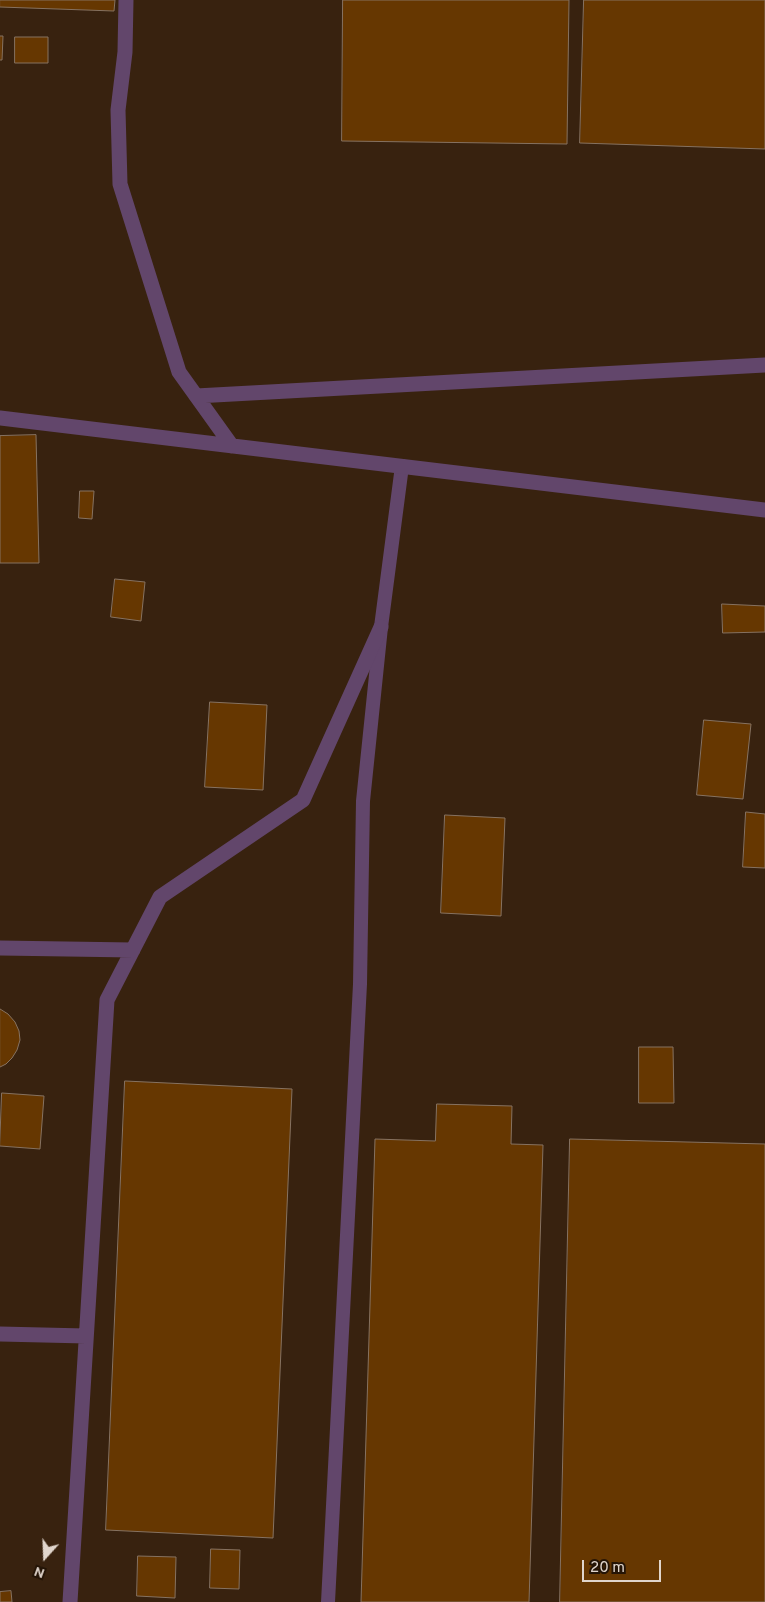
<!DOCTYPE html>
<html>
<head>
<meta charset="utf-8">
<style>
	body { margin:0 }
	#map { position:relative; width:765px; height:1602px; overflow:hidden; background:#2e1d0f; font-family:Overpass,sans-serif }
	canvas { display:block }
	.north { position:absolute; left:20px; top:1532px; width:50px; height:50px; -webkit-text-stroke:4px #241406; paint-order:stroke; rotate:200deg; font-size:14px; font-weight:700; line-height:20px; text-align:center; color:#e0d5cc }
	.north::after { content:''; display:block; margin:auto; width:18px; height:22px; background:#e0d5cc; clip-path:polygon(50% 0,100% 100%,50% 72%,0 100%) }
	.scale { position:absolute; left:582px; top:1560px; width:79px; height:22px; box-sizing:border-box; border:2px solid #e0d5cc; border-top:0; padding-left:6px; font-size:15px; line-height:18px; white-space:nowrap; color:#e0d5cc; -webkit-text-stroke:4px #241406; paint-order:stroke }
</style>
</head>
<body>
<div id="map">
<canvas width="765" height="1602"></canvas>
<div class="north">N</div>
<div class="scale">20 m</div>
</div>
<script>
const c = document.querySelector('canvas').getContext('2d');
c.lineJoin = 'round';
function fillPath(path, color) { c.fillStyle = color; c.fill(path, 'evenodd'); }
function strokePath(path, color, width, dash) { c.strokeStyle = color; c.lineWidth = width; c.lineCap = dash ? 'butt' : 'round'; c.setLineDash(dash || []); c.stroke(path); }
const built = new Path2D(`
	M0 0H765V1602H0Z`);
const building = new Path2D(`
	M0 0H115L114 11 0 7Z
	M343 0H569L567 144 342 141Z
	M584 0H765V149L580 143Z
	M0 36H3L2 60H0Z
	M15 37H48V63H15Z
	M36 435 39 563H0V436Z
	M80 491H94L92 519 79 518Z
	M115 579 145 582 141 621 111 617Z
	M722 604 765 606V632L723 633Z
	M210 702 267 705 263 790 205 787Z
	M704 720 751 724 743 799 697 795Z
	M746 812 765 814V868L743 867Z
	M445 815 505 818 501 916 441 913Z
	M0 1009 8 1014 15 1022 19 1031 20 1040 17 1050 12 1058 6 1064 0 1067Z
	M639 1047H673L674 1103H639Z
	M125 1081 292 1089 273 1538 106 1530Z
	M2 1093 44 1096 40 1149 0 1146Z
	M437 1104 512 1106 511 1144 543 1145 529 1602H361L375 1139 435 1141Z
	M570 1139 765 1144V1602H560Z
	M211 1549 240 1550 239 1589 210 1588Z
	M138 1556 176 1557 175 1598 137 1596Z
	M11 1591 12 1602H0V1592Z`);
const lane = new Path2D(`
	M328 1602 360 984 363 801 381 627 402 466`);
const street = new Path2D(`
	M126 0 125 52 118 110 120 184 179 372 232 446
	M196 396 765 365
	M0 418 765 510
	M0 948 133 950
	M0 1334 86 1336
	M70 1602 107 1000 160 897 303 800 381 627`);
fillPath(built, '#38220f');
fillPath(building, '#663701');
strokePath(building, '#867261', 1);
strokePath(lane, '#62466b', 14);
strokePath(street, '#62466b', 15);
</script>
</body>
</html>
